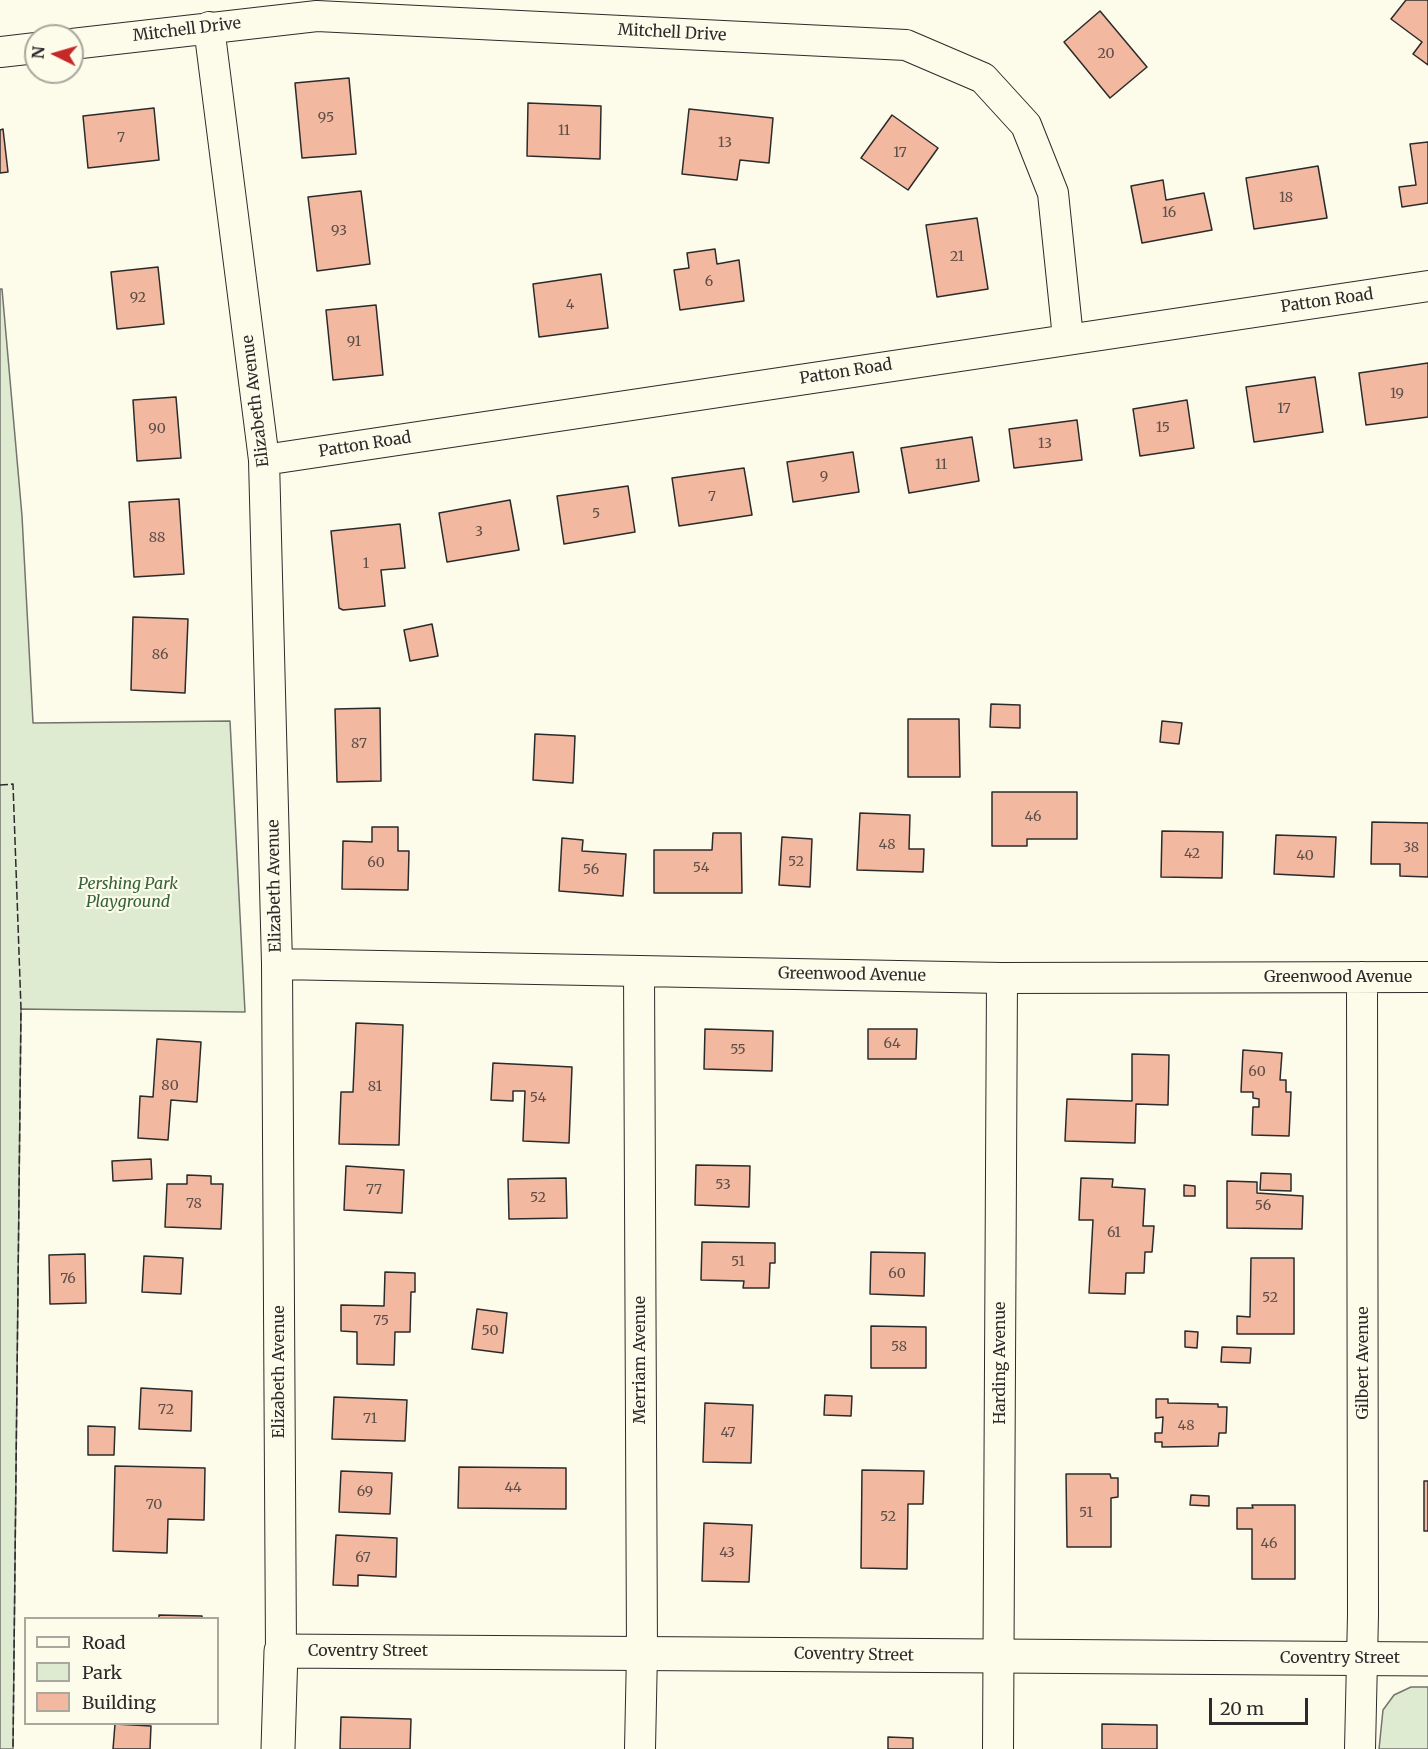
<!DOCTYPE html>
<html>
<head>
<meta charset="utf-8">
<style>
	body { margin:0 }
	#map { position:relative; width:1428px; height:1749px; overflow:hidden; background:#fdfbea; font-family:Merriweather,serif }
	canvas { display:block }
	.legend { position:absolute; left:24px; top:1617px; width:195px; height:108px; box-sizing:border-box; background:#fdfbea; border:2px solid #a9a89e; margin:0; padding:8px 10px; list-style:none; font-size:18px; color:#2b2b2b }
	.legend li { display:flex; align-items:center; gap:12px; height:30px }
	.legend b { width:30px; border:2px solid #a9a89e }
	.north { position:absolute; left:24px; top:24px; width:60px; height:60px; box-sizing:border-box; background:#fdfbea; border:2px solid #a9a89e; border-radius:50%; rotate:275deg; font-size:16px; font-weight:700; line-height:24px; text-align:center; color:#2b2b2b }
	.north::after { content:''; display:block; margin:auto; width:21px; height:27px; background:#c62828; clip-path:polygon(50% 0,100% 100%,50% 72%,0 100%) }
	.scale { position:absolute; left:1209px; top:1698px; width:99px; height:27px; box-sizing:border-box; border:3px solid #2b2b2b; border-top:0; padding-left:8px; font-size:18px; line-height:21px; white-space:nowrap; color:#2b2b2b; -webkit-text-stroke:4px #fdfbea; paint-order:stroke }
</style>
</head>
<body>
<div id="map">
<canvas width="1428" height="1749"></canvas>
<ul class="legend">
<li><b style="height:8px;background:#fdfbea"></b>Road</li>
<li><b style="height:16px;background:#deebd1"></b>Park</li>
<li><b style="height:16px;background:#f2b8a0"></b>Building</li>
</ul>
<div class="north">N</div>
<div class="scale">20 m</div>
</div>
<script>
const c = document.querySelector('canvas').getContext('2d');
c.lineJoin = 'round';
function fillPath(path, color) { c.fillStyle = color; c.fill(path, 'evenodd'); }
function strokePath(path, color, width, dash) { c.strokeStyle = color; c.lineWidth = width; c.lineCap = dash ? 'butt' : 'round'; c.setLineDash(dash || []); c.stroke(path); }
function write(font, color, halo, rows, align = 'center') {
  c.font = font + ' Merriweather,serif'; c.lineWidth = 4.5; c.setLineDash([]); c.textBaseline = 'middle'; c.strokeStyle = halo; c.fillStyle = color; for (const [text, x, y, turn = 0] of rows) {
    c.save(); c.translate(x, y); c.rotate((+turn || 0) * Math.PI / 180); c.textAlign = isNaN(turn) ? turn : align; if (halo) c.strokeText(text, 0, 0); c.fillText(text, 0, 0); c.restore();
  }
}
const green = new Path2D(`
	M0 289H2L22 516 33 723 230 721 245 1012 21 1009 13 1749H0Z
	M1411 1687H1428V1749H1379L1383 1710 1394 1695Z`);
const building = new Path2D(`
	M1406 0H1428V65L1413 54 1422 42 1391 19Z
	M1100 11 1147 67 1110 98 1064 42Z
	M349 78 356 154 302 158 295 83Z
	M528 103 601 106 600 159 527 156Z
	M154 108 159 160 88 168 83 116Z
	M689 109 773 118 769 163 740 160 737 180 682 174Z
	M892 115 938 148 908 190 861 158Z
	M3 129 8 172 0 173V130Z
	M1428 142V203L1402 207 1399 187 1416 185 1410 144Z
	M1318 166 1327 218 1254 229 1246 178Z
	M1163 180 1166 200 1204 193 1212 230 1142 243 1131 186Z
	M361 191 370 264 317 271 308 197Z
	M977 218 988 289 937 297 926 225Z
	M715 249 717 264 739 260 744 301 680 310 674 270 689 268 687 253Z
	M158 267 164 324 117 329 111 272Z
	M601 274 608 328 539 337 533 284Z
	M376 305 383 375 333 380 326 310Z
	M1428 363V417L1366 425 1359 373Z
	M1315 377 1323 432 1254 442 1246 387Z
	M176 397 181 458 137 461 133 400Z
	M1187 400 1194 448 1140 456 1133 409Z
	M1077 420 1082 460 1014 468 1009 429Z
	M972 437 979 481 909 493 901 448Z
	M853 452 859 492 793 502 787 462Z
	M744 468 752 515 679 526 672 478Z
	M628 486 635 532 564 544 557 496Z
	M179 499 184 574 134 577 129 502Z
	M510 500 519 550 447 562 439 513Z
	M400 524 405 568 381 570 385 606 343 610 339 608 331 531Z
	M133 617 188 619 185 693 131 690Z
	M432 624 438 656 410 661 404 630Z
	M991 704 1020 705V728L990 727Z
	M380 708 381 781 337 782 335 709Z
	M908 719H959L960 777H908Z
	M1162 721 1182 723 1179 744 1160 742Z
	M535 734 575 736 573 783 533 780Z
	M992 792H1077V839H1027V846H992Z
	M860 813 910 815 909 849H924L923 872 857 870Z
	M1372 822 1428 823V877L1400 876V864H1371Z
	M372 827H398V851H409L408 890 342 889 343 841 372 842Z
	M1162 831 1223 832 1222 878 1161 877Z
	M713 833H741L742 893H654V850H712Z
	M1276 835 1336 837 1334 877 1274 874Z
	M782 837 812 839 810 887 779 885Z
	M562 838 583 840 582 851 626 854 623 896 559 891Z
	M356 1023 403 1025 399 1145 339 1144 341 1092H353Z
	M705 1029 773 1031 772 1071 704 1069Z
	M868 1029H917L916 1059H868Z
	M157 1039 201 1042 197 1102 171 1100 168 1140 138 1138 140 1096 153 1097Z
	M1243 1050 1282 1053 1280 1080H1286V1092H1291L1289 1136 1252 1135 1253 1107H1259V1099L1253 1098V1092H1241Z
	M1132 1054 1169 1055 1168 1105 1136 1104 1135 1143 1065 1141 1067 1099 1132 1101Z
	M493 1063 572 1067 569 1143 523 1141 525 1091H513V1101L491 1100Z
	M151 1159 152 1179 113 1181 112 1161Z
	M696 1165 750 1166 749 1207 695 1205Z
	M346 1166 404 1170 402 1213 344 1210Z
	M1261 1173 1291 1174V1191L1260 1190Z
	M187 1175 211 1176V1184H223L221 1229 165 1227 167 1184H187Z
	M566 1178 567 1218 509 1219 508 1179Z
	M1081 1178 1113 1179 1112 1187 1145 1189 1143 1226H1154L1152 1252H1145L1144 1273H1126L1125 1294 1089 1293 1093 1220H1079Z
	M1227 1181 1257 1182V1193L1303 1196 1302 1229 1227 1228Z
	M1184 1185 1195 1186V1196H1184Z
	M702 1242 775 1243V1263H770L769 1288H743L744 1281 701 1280Z
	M871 1252 925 1253 924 1296 870 1294Z
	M85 1254 86 1303 50 1304 49 1255Z
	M144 1256 183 1258 181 1294 142 1292Z
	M1251 1258H1294V1334H1237V1316L1250 1317Z
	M385 1272 415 1273V1292H411L410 1332H395L394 1365 357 1364V1332L341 1331V1305L384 1306Z
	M477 1309 507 1313 503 1353 472 1349Z
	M871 1326 926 1327V1368H871Z
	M1185 1331 1198 1332 1197 1348 1185 1347Z
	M1222 1347 1251 1348 1250 1363 1221 1362Z
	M141 1388 192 1391 191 1431 139 1429Z
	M825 1395 852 1396 851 1416 824 1415Z
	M334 1397 407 1400 405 1441 332 1439Z
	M1156 1399H1168V1403L1218 1404V1407H1227L1226 1433H1219L1218 1446 1162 1447V1442H1155V1433H1162L1163 1417 1156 1418Z
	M705 1403 753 1405 751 1463 703 1462Z
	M88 1426 115 1427 114 1455H88Z
	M115 1466 205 1468 204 1520 168 1519 167 1553 113 1551Z
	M459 1467 566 1468V1509L458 1508Z
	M862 1470 924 1471 923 1504H908L907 1569 861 1568Z
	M341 1471 392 1473 390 1514 339 1512Z
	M1066 1474H1110L1111 1478H1118V1497L1111 1498V1547H1067Z
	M1424 1481H1428V1531H1424Z
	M1191 1495 1209 1496V1506L1190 1505Z
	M1252 1505H1295V1579H1252V1529H1237V1508H1253Z
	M704 1523 752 1525 749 1582 702 1581Z
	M336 1535 397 1538 396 1577 358 1575V1586L333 1585Z
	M159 1615 202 1616V1618H159Z
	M341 1717 411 1719 410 1749H340Z
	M115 1724 151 1726 150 1749H113Z
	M1102 1724 1157 1725V1749H1102Z
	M888 1737 913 1738V1749H888Z`);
const minor = new Path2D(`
	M209 27 264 460 277 964 281 1651
	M72 44 317 16 906 45 983 78 1026 125 1053 193 1068 338
	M0 52 36 48
	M264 460 1428 286
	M277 964 1002 978 1428 977
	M639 971 642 1652 640 1749
	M998 1749 1002 978
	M1360 1749 1363 1615 1362 977`);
const tertiary = new Path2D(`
	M278 1749 281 1651 1428 1659`);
const fence = new Path2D(`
	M0 785 13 784 21 1009 13 1749`);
const numberNames = [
	["20",1106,54],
	["95",326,118],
	["11",564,131],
	["7",121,138],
	["13",725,143],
	["17",900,153],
	["18",1286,198],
	["16",1169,213],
	["93",339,231],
	["21",957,257],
	["6",709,282],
	["92",138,298],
	["4",570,305],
	["91",354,342],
	["19",1397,394],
	["17",1284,409],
	["15",1163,428],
	["90",157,429],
	["13",1045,444],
	["11",941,465],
	["9",824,477],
	["7",712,497],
	["5",596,514],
	["3",479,532],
	["88",157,538],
	["1",366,564],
	["86",160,655],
	["87",359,744],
	["46",1033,817],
	["48",887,845],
	["38",1411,848],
	["42",1192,854],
	["40",1305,856],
	["52",796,862],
	["60",376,863],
	["54",701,868],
	["56",591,870],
	["64",892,1044],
	["55",738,1050],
	["60",1257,1072],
	["80",170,1086],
	["81",375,1087],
	["54",538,1098],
	["53",723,1185],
	["77",374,1190],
	["52",538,1198],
	["78",194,1204],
	["56",1263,1206],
	["61",1114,1233],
	["51",738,1262],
	["60",897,1274],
	["76",68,1279],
	["52",1270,1298],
	["75",381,1321],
	["50",490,1331],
	["58",899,1347],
	["72",166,1410],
	["71",370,1419],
	["48",1186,1426],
	["47",728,1433],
	["44",513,1488],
	["69",365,1492],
	["70",154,1505],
	["51",1086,1513],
	["52",888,1517],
	["46",1269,1544],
	["43",727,1553],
	["67",363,1558]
];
const streetNames = [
	["Mitchell Drive",187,30,-7],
	["Mitchell Drive",672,33,3],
	["Patton Road",1327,301,-8],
	["Patton Road",846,372,-9],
	["Elizabeth Avenue",256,401,-97],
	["Patton Road",365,445,-9],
	["Elizabeth Avenue",275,886,-91],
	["Greenwood Avenue",852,975,1],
	["Greenwood Avenue",1338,977],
	["Merriam Avenue",640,1360,-90],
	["Harding Avenue",1000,1363,-90],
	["Gilbert Avenue",1363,1363,-90],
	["Elizabeth Avenue",279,1372,-90],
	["Coventry Street",368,1651],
	["Coventry Street",854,1655,1],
	["Coventry Street",1340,1658]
];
const parkNames = [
	["Pershing Park",128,884],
	["Playground",128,902]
];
fillPath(green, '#deebd1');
strokePath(green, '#74746e', 1.5);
fillPath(building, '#f2b8a0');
strokePath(building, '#2b2b2b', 1.5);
strokePath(minor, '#2b2b2b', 32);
strokePath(tertiary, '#2b2b2b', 35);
strokePath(minor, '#fdfbea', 30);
strokePath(tertiary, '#fdfbea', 33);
strokePath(fence, '#2b2b2b', 1.5, [8, 3]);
write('14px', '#5d4e48', null, numberNames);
write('16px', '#2b2b2b', '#fdfbea', streetNames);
write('italic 16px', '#34623c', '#fdfbea', parkNames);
</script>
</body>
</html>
